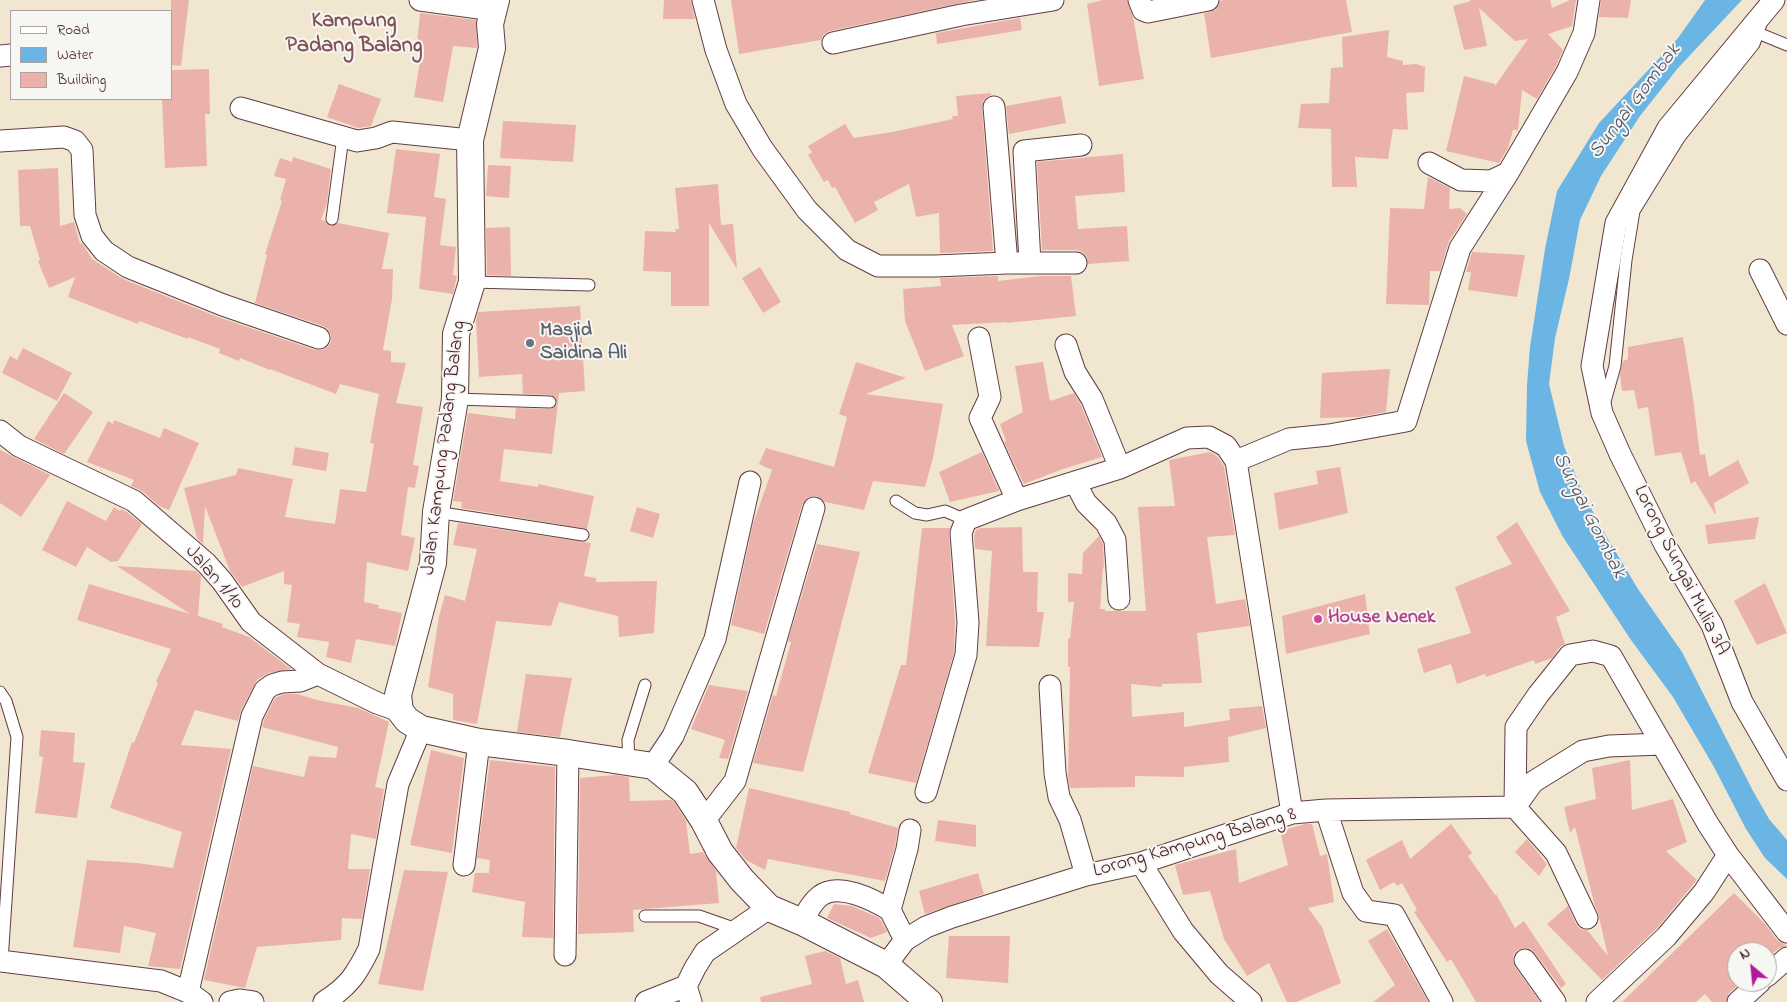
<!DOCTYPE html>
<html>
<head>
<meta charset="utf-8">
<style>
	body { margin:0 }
	#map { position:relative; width:1787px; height:1002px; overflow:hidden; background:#f1e7d1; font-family:"Indie Flower",sans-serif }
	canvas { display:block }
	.legend { position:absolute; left:10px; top:10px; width:162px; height:90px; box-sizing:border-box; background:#f6f6f2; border:1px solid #b1a0a2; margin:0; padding:6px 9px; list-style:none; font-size:15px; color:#4a1f2b }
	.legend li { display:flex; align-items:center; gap:10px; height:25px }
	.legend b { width:25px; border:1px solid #b1a0a2 }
	.north { position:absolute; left:1727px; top:942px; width:50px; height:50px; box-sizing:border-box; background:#f6f6f2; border:1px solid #b1a0a2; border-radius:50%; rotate:332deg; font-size:14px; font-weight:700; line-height:20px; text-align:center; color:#4a1f2b }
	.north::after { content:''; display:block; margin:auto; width:18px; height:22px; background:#b5179e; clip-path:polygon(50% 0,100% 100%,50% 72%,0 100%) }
</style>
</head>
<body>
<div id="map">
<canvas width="1787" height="1002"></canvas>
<ul class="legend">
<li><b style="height:6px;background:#fff"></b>Road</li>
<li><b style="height:14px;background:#6ab5e3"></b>Water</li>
<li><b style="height:14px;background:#eab2aa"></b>Building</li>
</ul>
<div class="north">N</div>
</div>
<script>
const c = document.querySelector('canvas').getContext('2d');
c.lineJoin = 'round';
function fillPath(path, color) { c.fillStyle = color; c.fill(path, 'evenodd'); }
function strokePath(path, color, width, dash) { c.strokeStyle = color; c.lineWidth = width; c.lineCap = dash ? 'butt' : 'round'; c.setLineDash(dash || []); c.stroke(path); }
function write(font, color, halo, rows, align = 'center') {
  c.font = font + ' "Indie Flower",sans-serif'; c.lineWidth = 4; c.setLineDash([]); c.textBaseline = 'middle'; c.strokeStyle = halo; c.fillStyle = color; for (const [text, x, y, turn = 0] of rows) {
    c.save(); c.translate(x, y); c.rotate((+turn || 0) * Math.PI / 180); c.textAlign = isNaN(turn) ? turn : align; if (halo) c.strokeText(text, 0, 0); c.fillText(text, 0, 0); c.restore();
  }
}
const water = new Path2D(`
	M1705 0H1742L1678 68 1640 116 1601 176 1580 220 1569 279 1555 338 1549 384 1564 446 1581 489 1602 529 1638 589 1682 652 1753 791 1769 819 1787 840V879L1765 858 1746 829 1714 767 1673 697 1631 640 1563 537 1540 492 1526 441 1527 385 1530 347 1545 249 1557 191 1599 123 1678 38Z`);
const building = new Path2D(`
	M171 0H189L181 66 171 65Z
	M664 0H691L695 19H663Z
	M731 0H975L830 31 824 34 821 40 739 54Z
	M1103 0H1127L1133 17 1144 79 1099 86 1087 4Z
	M1224 0H1346L1352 32 1211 58 1204 13 1216 10 1220 1Z
	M1470 0H1550L1552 8 1570 0H1576L1572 26 1548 34 1563 50 1556 66 1537 99 1522 90 1518 130H1513L1508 148 1499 163 1446 151 1464 76 1495 84V86L1528 39 1515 41 1479 8 1487 46 1464 50 1453 6 1471 1Z
	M1601 0H1631L1628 18 1599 17Z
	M420 13 476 20 477 48 453 46 443 102 414 97 423 44H417Z
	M1020 18 1022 30 937 44 936 33Z
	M1389 30 1387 57 1403 61V65L1416 64 1425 67 1424 92 1406 93 1408 130 1393 129 1388 159 1355 157 1357 187H1332L1331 129 1298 128 1301 104 1329 103 1331 68 1343 67 1342 37Z
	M209 69 210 114H205L207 166 165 168 162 99H171V70Z
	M339 84 381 99 371 126 358 128 327 117Z
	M991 93V95L987 97 983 101 982 108 993 251 940 253 939 213 916 217 909 184 874 202 878 210 855 223 835 187 832 188 828 180 824 182 808 155 812 152 808 146 845 124 854 138 892 132 953 119 952 116H958L956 96Z
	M1061 96 1066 123 1009 134 1006 106Z
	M503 121 576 125 573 162 500 158Z
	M396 149 440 154 434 197 446 199 440 245 456 247 453 275 457 276 453 294 419 289 426 217 387 213Z
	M1123 154 1125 192 1075 196 1078 229 1127 226 1129 261 1088 264 1087 257 1082 252 1076 250H1042L1037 162Z
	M293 157 331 169 327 203 321 220 325 221 331 226 338 223 389 233 382 269H393L392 299 383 350 391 351V362L406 363 396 403 423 407 413 465 419 466 415 488 408 487 401 535 415 538 408 571 367 562 364 602 379 605 378 608 402 613 395 646 356 639 351 663 326 657 329 642 297 637 300 624 287 622 292 585 284 584V571L242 587 230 571 205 506 203 544 197 538 184 488 236 475 238 468 293 479 285 517 335 524 340 489 366 492 374 444 370 443 379 394 340 384 336 394 270 369V370L240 358 239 361 219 353 220 349 188 337V339L139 321 138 324 68 297 75 277 49 288 38 261 40 260 30 226H20L18 170 58 168 60 226 74 222 80 244 82 243 92 259 123 279 218 317 315 350H322L328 347 331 342V335L328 329 323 326 255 303 267 255 265 254 282 201 280 200 286 179 274 176 280 158 292 162Z
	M488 165 511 166 509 198 486 196Z
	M1428 177 1450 188 1449 209 1460 208 1467 214 1449 241 1440 271H1430L1429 305 1386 304 1390 208 1424 209Z
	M718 184 721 225 733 224 737 269 709 223V306H671V272L643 271 645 231 676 232 675 229H679L675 188Z
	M510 227 511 276 487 275 486 228Z
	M1472 252 1525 255 1517 297 1468 290 1471 272H1466Z
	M760 267 781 302 763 313 742 278Z
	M998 276V281L1041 276H1071L1076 316 1007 323V322L952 325 964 356 925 371 905 321 903 289 941 286 940 278Z
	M580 306 585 391 559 393 552 454 504 449 500 481 538 487V484L594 496 587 529 461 508 462 502 453 501 468 413 515 419 516 408 550 409 556 406 557 403 556 398 551 395 523 394 522 374 479 377 476 320 478 312Z
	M1683 337 1693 398 1700 455 1705 454 1709 477 1738 460 1749 483 1714 503 1716 514H1715L1695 481 1691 484 1681 452 1655 456 1648 407 1638 409 1634 390 1622 391 1620 374 1623 361 1628 359V347Z
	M23 348 72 373 57 401 2 373 10 356 17 360Z
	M856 362 906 378 866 394 943 404 933 458 925 487 873 481 864 510 825 502 817 496H811L806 499 802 505 764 634 731 625 753 524 772 470 759 464 766 448 834 467 847 417 839 414Z
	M1043 362 1050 401 1074 393 1081 405 1102 457 1060 470 1024 484 1004 442 1006 441 1000 424 1023 412 1015 366Z
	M1390 369 1386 412 1359 417 1320 418 1322 373Z
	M64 393 93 412 64 454 34 439Z
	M114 420 160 438 164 428 199 443 169 510 159 506 142 491 131 486 134 480 87 462 108 421 113 424Z
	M295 447 329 453 326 471 292 465Z
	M0 450 50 475 21 517 0 503Z
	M982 452 999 491 950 502 939 472Z
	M1210 452 1217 456 1224 466 1235 535 1207 537 1216 604 1245 599 1250 626 1197 633 1202 683 1162 684V687L1131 684 1132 717 1184 712V727L1230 720 1229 709 1262 706 1266 728 1228 737 1229 762 1184 767V777L1135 776V787L1070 788 1068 777 1070 667H1068V639L1070 638 1074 602H1068V573L1082 574 1083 553 1099 536 1103 544 1104 568 1103 567 1100 609H1105V611H1146L1138 507 1175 506 1169 460Z
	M1340 467 1348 513 1279 530 1274 493 1318 484 1316 471Z
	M67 501 106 521 114 507 120 511 121 509 127 512 142 524 118 561 111 562 87 547 76 567 42 550Z
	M637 507 660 514 653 538 630 531Z
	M1759 517 1755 539 1708 544 1705 525Z
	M1517 522 1570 611 1556 617 1565 644 1560 647 1552 658 1535 664 1534 660 1486 677 1485 674 1457 684 1451 664 1424 673 1417 649 1471 633 1455 587 1512 564 1496 537Z
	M458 523 591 543 584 576 596 578V582L657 581 654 633 619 637 618 616 559 602 551 626 496 621 477 724 453 720V694L428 687 439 616 445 595 465 601 477 549 453 545Z
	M1022 527 1023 572H1038L1037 612H1044L1039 647 986 646 992 551 975 549 974 535 976 530 981 528Z
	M922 528H950L949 534 955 622 954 653 916 783 868 773 901 665H906Z
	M817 544 860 552 803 772 753 763 773 695 776 696 791 642 788 641Z
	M117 566 196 571 201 576 198 616 223 624 222 627 249 637 291 669 268 673 257 680 241 710 238 721 195 710 181 745 231 749 180 969 148 966 156 933 124 926 120 953 73 947 87 860 137 863 173 868 182 832 110 808 132 742 134 743 158 683 156 682 171 649 77 620 89 584 190 614Z
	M1765 583 1787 633 1757 645 1734 601Z
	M1365 594 1370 634 1286 654 1282 616Z
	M526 674 572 678 560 737 517 732Z
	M709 685 748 691 728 759 719 758 725 740 691 729Z
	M284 694H297L317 700 358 708 389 722 375 787 384 789 376 839 351 834 348 869H370L362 919 342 918 341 940 257 947 245 988 204 980 253 766 304 777 309 756 336 758 338 747 262 727 264 720 275 698Z
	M41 730 75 733 73 762 85 763 77 818 35 813 43 757 39 756Z
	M431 750 464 758 452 853 410 845Z
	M490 760 555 767 553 938 522 937 525 902 472 892 475 873H489L490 860 477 858Z
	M1630 760 1632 810 1673 799 1687 842 1666 851 1697 880 1657 928 1602 980 1547 924 1568 906 1576 924 1580 929 1587 930 1608 956 1598 913 1595 906 1575 827 1570 833 1564 807 1596 799 1592 768Z
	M615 775 629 777 630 801 671 800 674 802 686 821 690 854 703 852 716 871 719 903 633 910 634 932 578 934 580 778Z
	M749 788 850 812V814L898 828 895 846 885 881 768 859 765 870 746 860 736 848Z
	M938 820 976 825V847L935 841Z
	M1305 824H1312L1320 856 1327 854 1334 902 1308 908 1322 927 1341 983 1296 1002H1287L1269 963 1247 976 1224 939 1210 891 1183 895 1175 865 1236 849 1239 883 1288 865 1280 831Z
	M1451 824 1472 853 1468 856 1495 895 1496 894 1515 928 1524 921 1566 984 1561 988 1535 953 1531 949 1524 948 1518 950 1513 955V961L1515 967 1540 1002H1476L1451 959 1447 962 1414 912 1417 910 1402 883 1397 886 1394 882 1380 890 1366 860 1402 840 1410 859Z
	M1527 839 1547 864 1539 876 1515 852Z
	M404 870 448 872 423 991 378 984Z
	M978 873 984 894 925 914 919 891Z
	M1734 893 1766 925 1777 940 1787 946 1779 948 1767 959V952H1737V986L1729 993 1726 1002H1712L1705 994 1696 1002H1622Z
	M834 904 852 906 877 917 880 919 887 932 871 938 827 918Z
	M1387 929 1428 1002H1373L1395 985 1368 941Z
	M949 936H1010L1008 983 946 978Z
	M825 951 840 958 846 984 858 980 864 1002H761L760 997 812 984 805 956Z`);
const service = new Path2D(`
	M1758 33 1787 45
	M332 219 343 137
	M472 282 589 285
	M455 399 550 402
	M1604 405 1615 366 1626 260 1634 211 1679 138 1754 44 1761 24
	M896 501 915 513 927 515 945 511 966 520
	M436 512 583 535
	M0 692 6 701 17 737 2 961
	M629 762 628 740 645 685
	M645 916H699L739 930`);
const minor = new Path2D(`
	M420 0 494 10
	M703 0 716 50 736 104 762 148 807 210 847 250 878 266H935L1007 263H1076
	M1139 0 1143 10 1148 12 1208 0
	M1774 0 1668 128 1616 223 1592 366 1602 413 1620 454 1665 545 1712 625 1742 702 1787 780
	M833 43 961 15 1053 0
	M0 56 11 55
	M994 107 1007 263
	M241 108 357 141 376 138 392 132 470 140
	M0 141 64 137 75 141 82 150 85 215 92 236 104 251 128 267 223 305 319 338
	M1429 163 1461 180 1491 181 1508 173
	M1030 263 1024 151 1081 145
	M1760 270 1787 324
	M979 338 990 397 980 418 1017 500
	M1066 345 1075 372 1092 399 1120 468
	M0 431 19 446 134 501 206 563 222 581 251 622 318 674 377 703 400 711
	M1236 461 1289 439 1329 435 1406 421 1460 248 1508 173 1567 72 1584 33 1589 0
	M1075 482 1086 503 1106 523 1115 540 1119 599
	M1050 686 1055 773 1059 797 1070 820 1086 875
	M653 766 673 736 715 639 750 482
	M926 792 966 655 968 622 961 533 966 520 1017 500 1120 468 1187 438 1209 437 1226 446 1236 461 1292 813
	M1515 807 1516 727 1538 695 1570 655 1593 651 1611 656 1708 824 1728 855 1787 932
	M1515 807 1533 782 1583 751 1609 746 1662 744
	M1326 810 1353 893 1366 911 1394 915 1442 1002
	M704 821 735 781 814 508
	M1141 863 1183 931 1219 974 1251 1002
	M464 865 479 742
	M802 922C807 913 811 903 820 896 838 882 872 899 890 910
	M905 940 890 910 907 849 910 830
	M565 955 568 753
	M1525 960 1555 1002
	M0 961 161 981 188 992 202 1002
	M886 965 905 940 926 927 952 917 1086 875 1141 863 1292 813 1326 810 1515 807 1556 853 1587 918
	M1767 976 1787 958
	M188 992 252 716 265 690 272 685 282 682 300 681 318 674
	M230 1002 239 1000 253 1002
	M324 1002C349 986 356 975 369 949L398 784 421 729
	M646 1002 686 986
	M691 1002 686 986 695 968 705 952 769 908
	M1597 1002 1666 937 1704 892 1728 855
	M1738 1002 1760 982`);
const tertiary = new Path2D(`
	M496 0 490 24 492 48 470 140 472 282 456 334 455 399 436 512 433 563 398 695 400 711 407 720 421 729 479 742 568 753 653 766 685 792 704 821 720 852 742 880 769 908 802 922 886 965 929 1002`);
const markers = [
	[530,343,5,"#6b7280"],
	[1318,619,5,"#d1479c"]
];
const worshipNames = [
	["Masjid",540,332],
	["Saidina Ali",540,355]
];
const streetNames = [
	["Jalan Kampung Padang Balang",445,448,-83],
	["Lorong Sungai Mulia 3A",1680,571,63],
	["Jalan 1/10",213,578,49],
	["Lorong Kampung Balang 8",1195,844,-16]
];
const hotelNames = [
	["House Nenek",1328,619]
];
const waterNames = [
	["Sungai Gombak",1636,102,-53],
	["Sungai Gombak",1588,516,63]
];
const quarterNames = [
	["Kampung",354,22],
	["Padang Balang",354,47]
];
fillPath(water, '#6ab5e3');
fillPath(building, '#eab2aa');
strokePath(service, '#633d44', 13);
strokePath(minor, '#633d44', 23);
strokePath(tertiary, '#633d44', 28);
strokePath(service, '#fff', 11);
strokePath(minor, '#fff', 21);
strokePath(tertiary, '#fff', 26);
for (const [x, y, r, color] of markers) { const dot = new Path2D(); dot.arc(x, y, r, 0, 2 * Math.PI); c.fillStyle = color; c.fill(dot); strokePath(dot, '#f6f6f2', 2); }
write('bold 20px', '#5b616d', '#f6f6f2', worshipNames, 'left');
write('20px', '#4a1f2b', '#f6f6f2', streetNames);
write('bold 20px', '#b23c85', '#f6f6f2', hotelNames, 'left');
write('italic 21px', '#55546b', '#f6f6f2', waterNames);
write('bold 22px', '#825257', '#f6f6f2', quarterNames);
</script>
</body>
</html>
